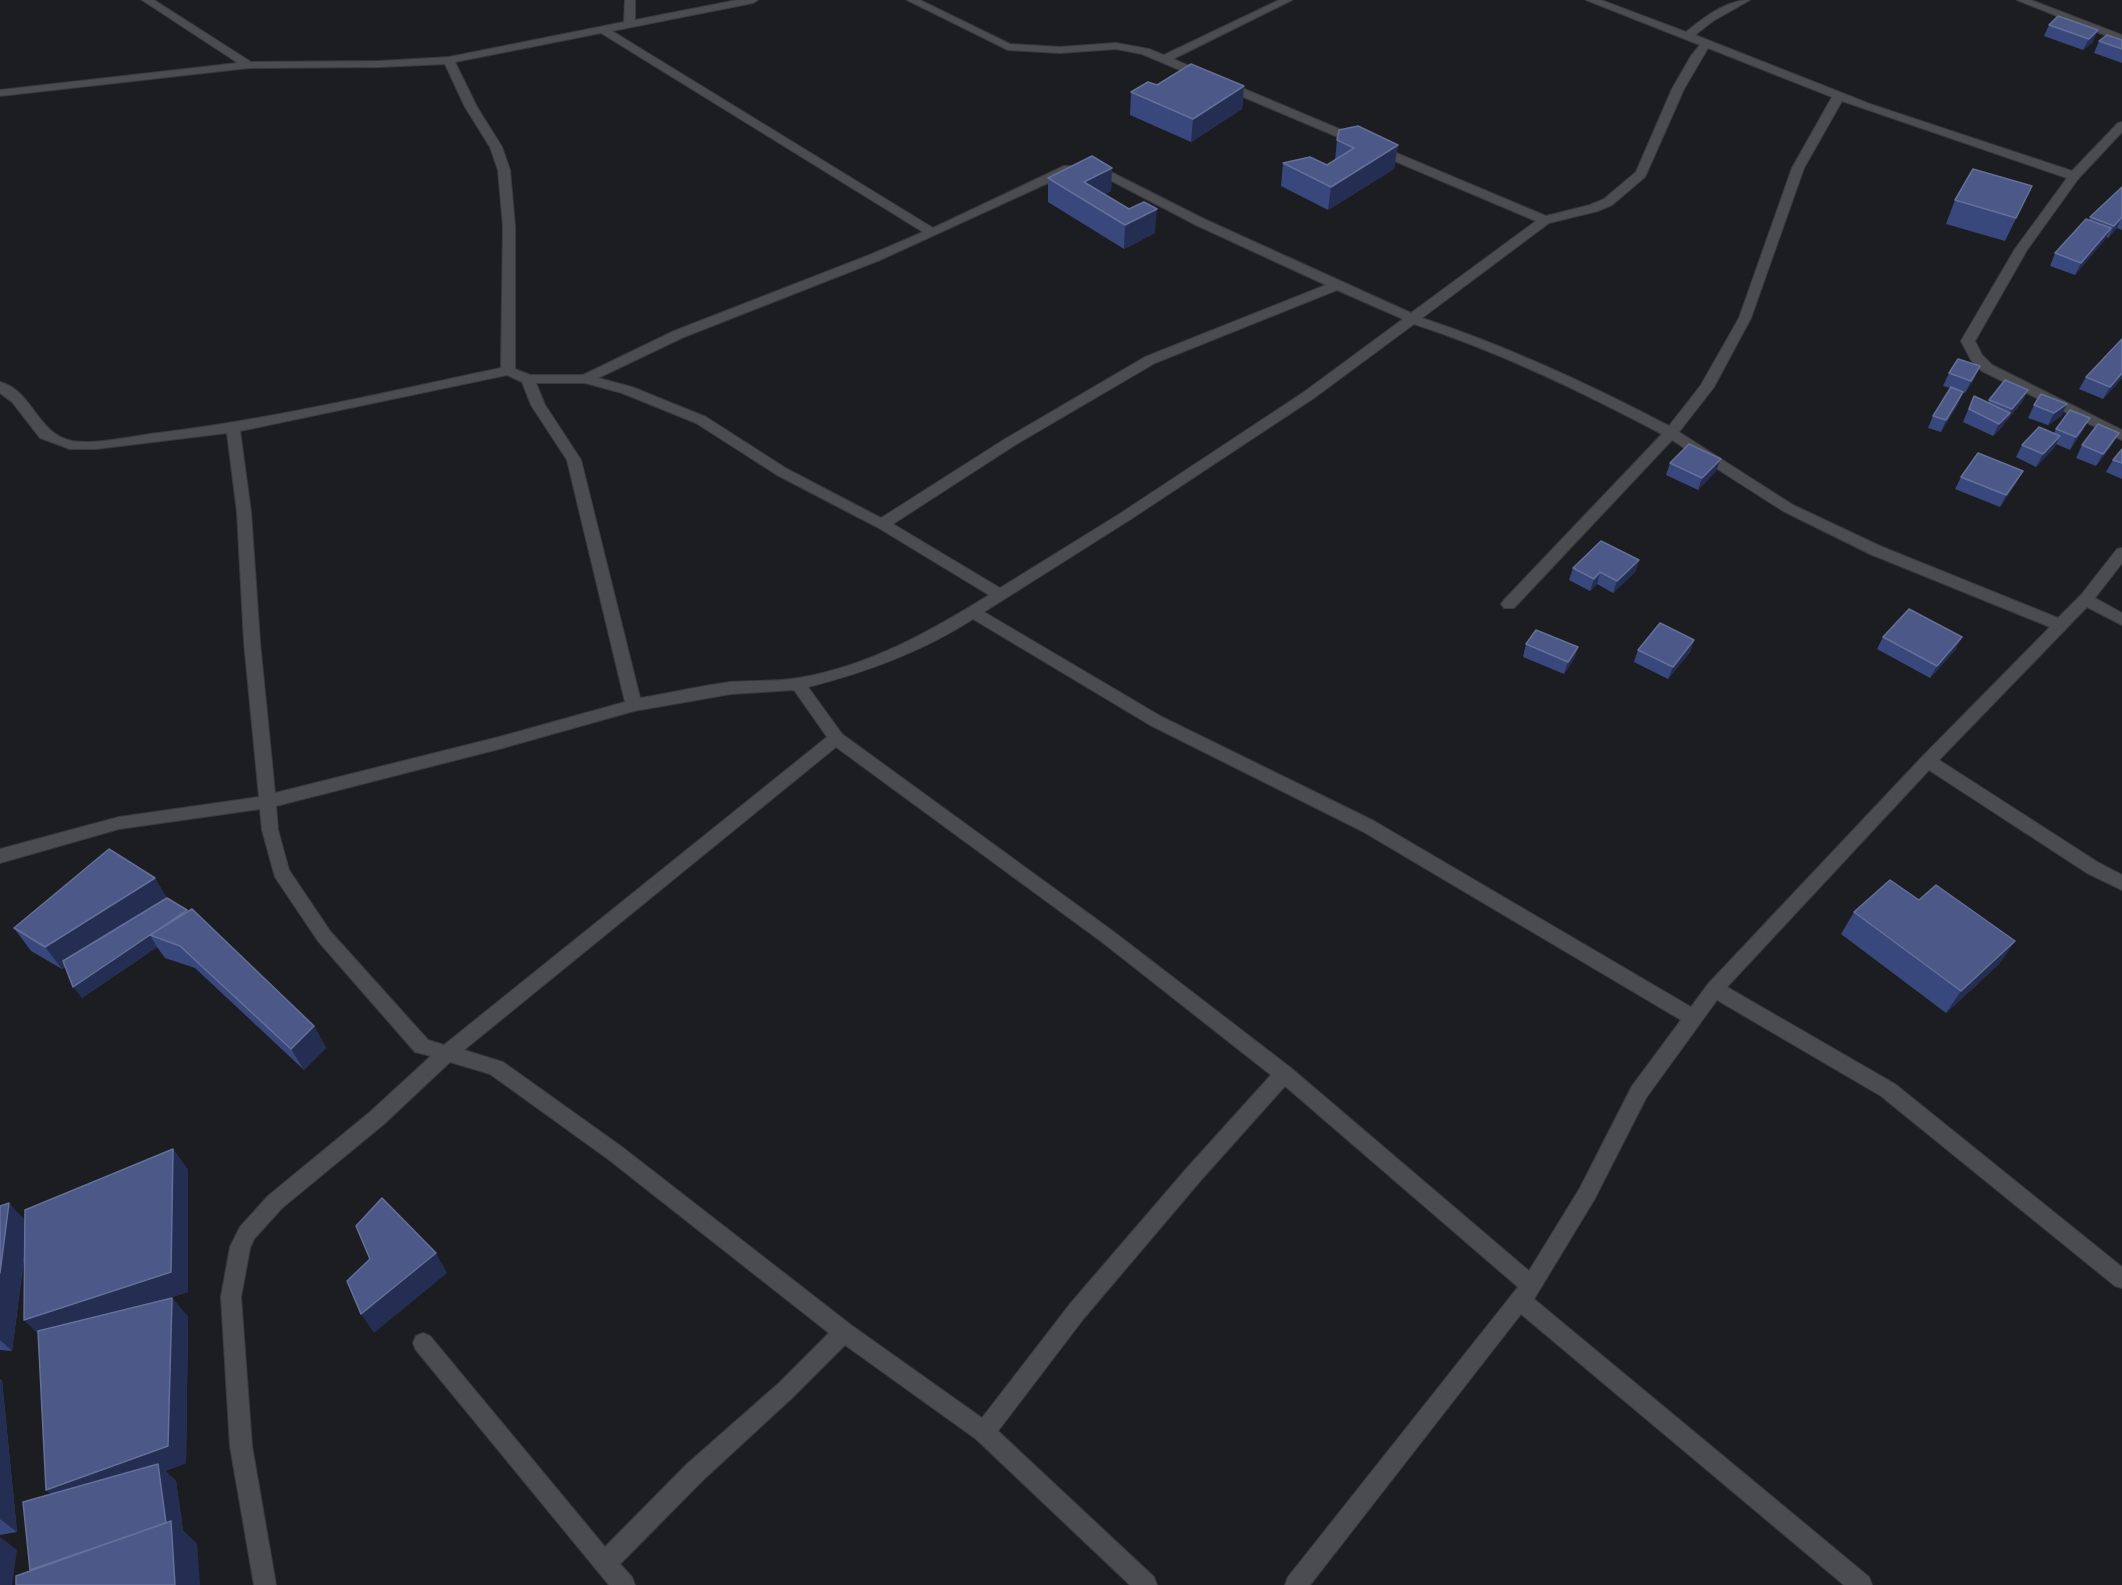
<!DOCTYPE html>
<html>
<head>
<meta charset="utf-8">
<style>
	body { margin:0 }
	canvas { display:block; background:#1b1d20 }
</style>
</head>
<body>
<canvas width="2122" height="1585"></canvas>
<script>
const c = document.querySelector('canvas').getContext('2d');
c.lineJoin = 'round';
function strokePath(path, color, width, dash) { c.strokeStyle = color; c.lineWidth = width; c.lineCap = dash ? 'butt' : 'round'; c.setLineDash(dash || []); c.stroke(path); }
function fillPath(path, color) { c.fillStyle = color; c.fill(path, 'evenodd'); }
const minor = new Path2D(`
	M142 0H154L251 62 380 61 449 57 624 22 625 0H635V20L737 0H758L753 3 612 31 933 228 1064 166H1072V172L880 260 684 337 598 378 632 387 706 417 787 469 881 518 1005 439 1145 357 1326 285 1196 225 1089 169V165H1097L1204 219 1411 313 1536 221 1142 54 1116 49 1060 53 1008 50 907 0H920L1010 44 1060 47 1116 43 1149 49 1164 55 1279 0H1292L1173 59 1546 216 1590 205 1604 199 1636 172 1672 89 1691 56 1700 45 1586 0H1601L1686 32C1705 17 1726 0 1750 0L1713 21 1695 35 1870 104 2072 171 2118 123 2122 122V132L2078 179 2027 250 1975 341 1982 355 1992 365 2122 430V440L1982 371 1971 360 1961 341 2015 249 2067 178 1842 101 1804 168 1751 318 1714 387 1679 432 1793 505 1880 546 2058 618 2081 595 2117 549 2122 548V563L2095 598 2122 613V625L2087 607 1939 760 2099 863 2122 875V890L2087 873 1929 770 1727 987 1895 1084 2122 1267V1288L2115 1286 1881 1096 1717 1000 1646 1098 1594 1200 1534 1299 1869 1577 1872 1585H1844L1521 1314 1310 1585H1285L1288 1577 1518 1287 1285 1086 1201 1180 1084 1318 998 1431 1154 1577 1157 1585H1130L976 1439 845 1345 793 1397 703 1480 620 1564 632 1577 635 1585H609L416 1350 413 1343 416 1336 423 1333 430 1336 605 1547 687 1464 779 1383 829 1333 608 1159 490 1074 450 1062 384 1124 282 1208 254 1239 250 1248 241 1297 252 1446 276 1585H254L230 1446 221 1297 230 1247 240 1227 268 1196 370 1112 431 1056 415 1052 318 941 275 877 262 830 260 809 119 829 0 863V849L119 817 259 797 244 642 237 512 227 433 96 449H70L40 438 12 402 0 393V382C32 390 37 434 72 441 98 445 131 436 158 433 273 419 387 392 501 368L503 226 498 170 490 147 465 107 445 64 380 67 249 68 0 96V90L238 63ZM601 33 923 232 872 254 674 331 583 375H530L515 369V226L510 170 502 147 477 107 455 62ZM1708 48 1832 97 1792 168 1739 318 1701 385 1669 426C1589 384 1507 346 1422 318L1549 223 1598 211 1612 205 1645 177 1684 89ZM1337 290 1403 319 1304 392 1121 513 1000 588 893 524 1015 445 1155 363ZM1414 324C1500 352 1582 392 1662 434L1504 600 1501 604 1504 608H1514L1672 440 1783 511 1870 554 2050 627 1922 757 1708 984 1691 1007 1374 821 1162 717 984 612 1131 519 1314 398ZM507 375 522 382 531 405 567 460 625 702 499 737 275 793 260 642 251 512 240 431ZM536 383H585L622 393 696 423 777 475 877 527 989 595C931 631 867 667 798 678 776 682 753 680 730 682 700 686 670 693 640 698L581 460 545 405ZM973 619 1150 725 1362 831 1681 1020 1632 1086 1580 1188 1529 1271 1291 1068 1114 932 842 734 808 687C867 672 922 652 973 619ZM794 690 827 737 444 1045 428 1040 330 931 289 870 278 830 276 806 499 749 634 711 731 694ZM836 747 1102 942 1271 1075 1187 1168 1070 1304 982 1418 851 1325 622 1147 503 1062 464 1050Z
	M2017 0H2031L2122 35V42Z`);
const wall = new Path2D(`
	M2058 16 2093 42 2083 50 2044 36 2049 25Z
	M2122 40V63L2094 53 2099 41Z
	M1157 85 1244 86 1242 109 1191 142 1130 115 1131 92Z
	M1337 140 1398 145 1394 169 1328 210 1281 186 1283 163 1327 165 1335 160Z
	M1112 168 1111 191 1105 194 1129 209 1155 233 1124 249 1048 202V178Z
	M2032 186 2005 241 1946 224 1955 200Z
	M2122 187V230L2117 228 2108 238 2106 237 2075 275 2050 266 2055 253 2089 220 2090 217Z
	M2122 339V378L2103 399 2079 389 2086 377Z
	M1949 373 1974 379 1965 393 1963 392 1958 404 1941 432 1928 428 1933 416 1950 388 1943 386Z
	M2028 390 2022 402 2005 422 2003 426 1993 436 1963 422 1974 396 1988 403 1989 400Z
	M2067 404 2061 416 2048 425 2028 418 2034 405Z
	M2056 429 2083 430 2070 450 2056 444 2054 448 2036 467 2016 457 2022 445 2054 433Z
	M2082 445H2112L2096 466 2076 458Z
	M2122 449V479L2106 472 2113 460Z
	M1670 463 1716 471 1698 490 1666 475Z
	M2023 471 2016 483 2000 507 1955 489 1961 477Z
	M1639 560 1635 572 1613 593 1597 584 1590 591 1569 580 1573 568Z
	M1883 637 1956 649 1930 678 1877 649Z
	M1694 640 1690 652 1668 679 1634 662 1638 650Z
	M1526 644 1578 647 1574 659 1564 674 1523 657Z
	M168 898 188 911 314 1026 326 1048 304 1070 195 968 165 958 157 947 82 998 66 967 62 969 31 951 14 928Z
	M1919 900 2015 941 1999 964 1946 1013 1841 934 1854 912Z
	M173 1149 188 1170V1292L159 1301 172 1298 188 1317 186 1463 165 1471 176 1481 183 1531 197 1544 30 1570 51 1494 39 1335 25 1251 12 1351 0 1350V1206L25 1220Z
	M0 1379 2 1381 17 1532 0 1535Z`);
const shadedWall = new Path2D(`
	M2098 30 2093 42 2083 50 2089 39Z
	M1244 86 1242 109 1191 142 1193 119Z
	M1398 145 1394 169 1328 210 1331 187Z
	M1112 168 1111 191 1089 203 1084 182Z
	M1157 209 1155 233 1124 249 1125 225Z
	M2122 217 2117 228 2108 238 2114 226Z
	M2111 228 2105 240 2075 275 2081 263Z
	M1980 366 1974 379 1965 393 1971 381Z
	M2122 373V378L2103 399 2110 387Z
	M2028 390 2022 402 2006 422 2012 409Z
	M1963 392 1958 404 1941 432 1946 420Z
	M2067 404 2061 416 2048 425 2054 413Z
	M2010 413 2003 426 1993 436 1999 424Z
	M2090 418 2083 430 2070 450 2076 437Z
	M2119 433 2112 445 2096 466 2103 454Z
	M2060 436 2054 448 2036 467 2043 454Z
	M1721 459 1716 471 1698 490 1702 478Z
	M2023 471 2016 483 2000 507 2006 495Z
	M1639 560 1635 572 1613 593 1617 581Z
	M1600 572 1597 584 1590 591 1594 579Z
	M1962 637 1956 649 1930 678 1937 666Z
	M1694 640 1690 652 1668 679 1673 667Z
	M1578 647 1574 659 1564 674 1568 662Z
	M155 878 169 901 62 969 45 947Z
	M187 910 194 921 150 935 157 947 82 998 73 987Z
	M2015 941 1999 964 1946 1013 1961 991Z
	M314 1026 326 1048 304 1070 291 1049Z
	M173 1149 188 1170V1292L43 1339 24 1320Z
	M9 1203 28 1223 12 1351 0 1340V1273Z
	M436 1253 447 1273 374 1333 361 1314Z
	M172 1298 188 1317 186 1463 165 1471 176 1481 183 1531 197 1544 200 1585H175L66 1507 46 1490Z
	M0 1379 2 1381 17 1532 0 1519Z
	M0 1537 17 1550 12 1585H0Z`);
const building = new Path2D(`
	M2058 16 2098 30 2089 39 2049 25Z
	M2107 35 2122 40V49L2099 41Z
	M1191 64 1244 86 1193 119 1131 92 1148 82 1157 85Z
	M1358 126 1398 145 1331 187 1283 163 1310 157 1327 165 1354 148 1337 140 1339 130Z
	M1092 156 1112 168 1084 182 1129 209 1144 202 1157 209 1125 225 1048 178Z
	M1973 169 2032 186 2016 218 1955 200Z
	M2122 187V217L2114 226 2090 217Z
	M2086 219 2111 228 2081 263 2055 253Z
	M2122 339V373L2110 387 2086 377Z
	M1958 359 1980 366 1971 381 1949 373Z
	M2005 380 2028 390 2012 409 1989 400Z
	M1951 387 1963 392 1946 420 1933 416Z
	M2041 394 2067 404 2054 413 2034 405Z
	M1974 396 2010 413 1999 424 1969 409Z
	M2070 410 2090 418 2076 437 2056 429Z
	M2098 424 2119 433 2103 454 2082 445Z
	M2039 427 2060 436 2043 454 2022 445Z
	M1689 444 1721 459 1702 478 1670 463Z
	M2122 449V463L2113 460Z
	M1978 453 2023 471 2006 495 1961 477Z
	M1601 541 1639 560 1617 581 1600 572 1594 579 1573 568Z
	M1909 609 1962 637 1937 666 1883 637Z
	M1660 623 1694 640 1673 667 1638 650Z
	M1536 630 1578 647 1568 662 1526 644Z
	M109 849 155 878 45 947 14 928Z
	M1890 880 1919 900 1936 885 2015 941 1961 991 1854 912Z
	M167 898 187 910 73 987 63 961Z
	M192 909 314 1026 291 1049 180 946 150 935Z
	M173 1149 171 1272 24 1320 25 1210Z
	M382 1198 436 1253 361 1314 347 1281 370 1259 356 1226Z
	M9 1203 0 1273V1206Z
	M172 1298 168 1446 46 1490 38 1331Z
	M158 1464 166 1523 30 1570 23 1502Z
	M171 1521 175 1585H16V1576Z`);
strokePath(minor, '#393a3d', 2);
fillPath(minor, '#4b4c50');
fillPath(wall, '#38477c');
fillPath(shadedWall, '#242e52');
fillPath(building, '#4b5888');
strokePath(building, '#647098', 1.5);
</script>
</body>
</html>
